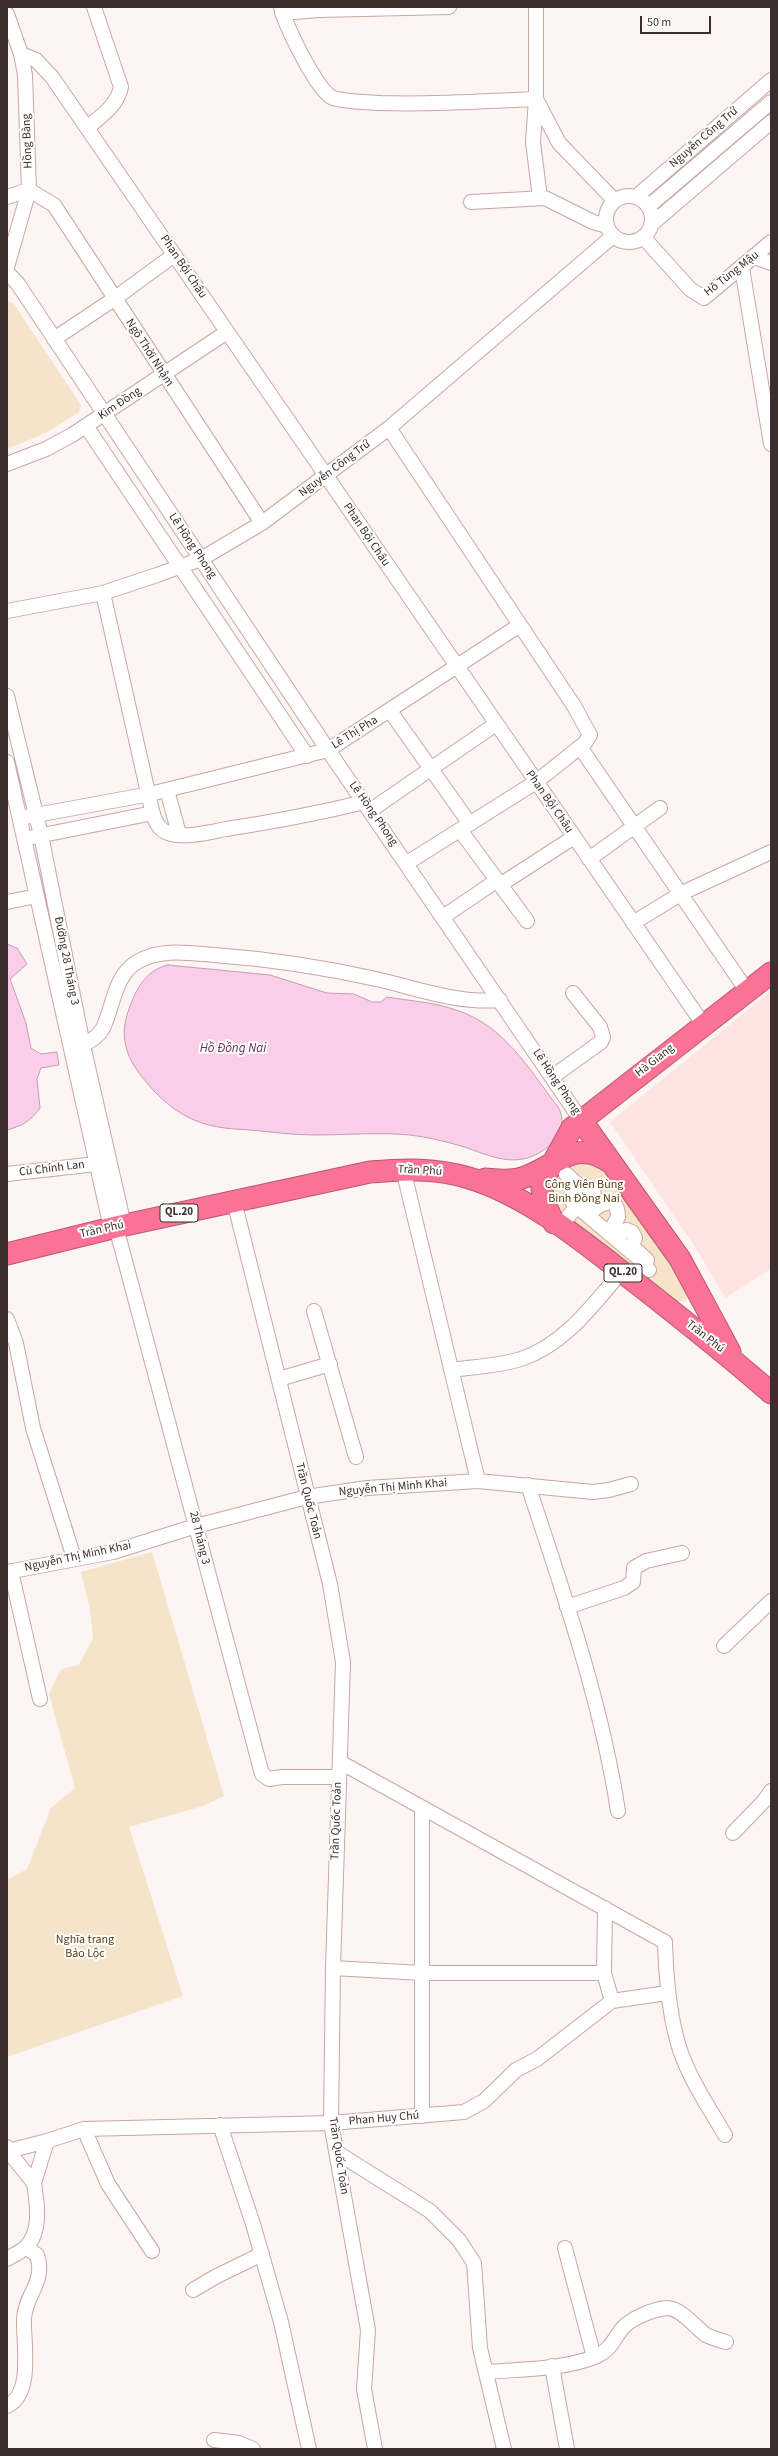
<!DOCTYPE html>
<html>
<head>
<meta charset="utf-8">
<style>
	body { margin:0 }
	#map { position:relative; width:778px; height:2456px; overflow:hidden; background:#fdf5f4; font-family:"Source Sans 3",sans-serif }
	canvas { display:block }
	.frame { position:absolute; inset:0; border:8px solid #3b2e2c; pointer-events:none }
	.scale { position:absolute; left:640px; top:16px; width:71px; height:18px; box-sizing:border-box; border:2px solid #3b2e2c; border-top:0; padding-left:5px; font-size:12px; line-height:14px; white-space:nowrap; color:#3b2e2c; -webkit-text-stroke:3px #fff; paint-order:stroke }
</style>
</head>
<body>
<div id="map">
<canvas width="778" height="2456"></canvas>
<div class="frame"></div>
<div class="scale">50 m</div>
</div>
<script>
const c = document.querySelector('canvas').getContext('2d');
c.lineJoin = 'round';
function fillPath(path, color) { c.fillStyle = color; c.fill(path, 'evenodd'); }
function strokePath(path, color, width, dash) { c.strokeStyle = color; c.lineWidth = width; c.lineCap = dash ? 'butt' : 'round'; c.setLineDash(dash || []); c.stroke(path); }
function write(font, color, halo, rows, align = 'center') {
  c.font = font + ' "Source Sans 3",sans-serif'; c.lineWidth = 4; c.setLineDash([]); c.textBaseline = 'middle'; c.strokeStyle = halo; c.fillStyle = color; for (const [text, x, y, turn = 0] of rows) {
    c.save(); c.translate(x, y); c.rotate((+turn || 0) * Math.PI / 180); c.textAlign = isNaN(turn) ? turn : align; if (halo) c.strokeText(text, 0, 0); c.fillText(text, 0, 0); c.restore();
  }
}
const built = new Path2D(`
	M771 991V1269L725 1298 697 1250 610 1122Z`);
const green = new Path2D(`
	M7 300 14 304 81 405 79 412 46 433 7 449Z
	M585 1159 605 1170 683 1284 688 1292 686 1301H674L567 1217 553 1202 550 1189C560 1170 564 1165 585 1159Z
	M152 1552 224 1796 203 1806 129 1827 183 1996 7 2057V1880L27 1869 51 1808 75 1788 49 1694 61 1669 79 1665 93 1638 90 1610 81 1572Z`);
const water = new Path2D(`
	M7 944 17 948 27 964 10 979 26 1023 31 1048 41 1054 57 1052 59 1065 41 1068 37 1079 40 1108C31 1121 22 1126 7 1130Z
	M168 965 270 975 327 993 354 994 372 1002H381L387 997C410 1001 434 1002 456 1010 504 1025 529 1069 558 1107 572 1130 546 1155 523 1159 501 1163 481 1152 461 1146 444 1141 427 1137 410 1135 378 1132 346 1135 315 1135 293 1135 272 1132 250 1130 233 1129 215 1128 199 1122 176 1114 157 1096 142 1077 127 1058 120 1039 127 1015 134 993 144 970 168 965Z`);
const minor = new Path2D(`
	M281 7C284 23 318 93 333 98 347 102 366 102 381 103 433 105 484 101 536 99L533 142 540 198
	M536 7V99L559 143 615 201
	M282 13 319 10 449 7
	M7 14 21 54 25 75 29 190 7 267
	M21 54 36 60 52 77 703 1024
	M87 128C101 116 117 106 121 87L94 7
	M606 219a23 23 0 1 1 46 0a23 23 0 1 1-46 0Z
	M7 197 29 190 54 205 262 523
	M636 197 771 80
	M471 202 545 198 593 222 607 226
	M649 206 771 102
	M653 223 771 122
	M644 238 690 289 704 298 771 242
	M754 257 771 263
	M742 268 771 444
	M7 272 18 284 328 750 581 1120
	M54 339 114 299 174 255
	M86 426 307 756
	M389 428 574 706 590 735 585 743 536 782 407 863
	M7 464 46 449 72 435 227 332
	M103 593 153 815C157 825 160 831 171 834 187 838 210 832 226 829 273 822 319 813 365 802
	M7 611 103 593 157 575 201 559 262 523 389 428 613 236
	M7 696 41 835 83 1045 124 1225
	M390 711 470 824
	M580 747 747 991
	M7 762 111 1228
	M167 790 179 834
	M371 810 496 724
	M20 818 150 794 328 750 520 625
	M460 830 527 921
	M33 837 153 813
	M589 859 660 808
	M7 902 37 896
	M443 917 496 881 503 883 574 837
	M633 923 682 893 771 852
	M83 1045C91 1041 99 1036 103 1028 114 1005 114 976 137 962 160 948 189 953 214 955 269 959 322 967 376 979 417 988 457 1004 500 1000
	M552 1077 601 1042 603 1037 600 1027 573 993
	M403 1169 478 1481
	M7 1174 96 1164
	M566 1174 577 1184 571 1196 573 1203 637 1257
	M578 1195a8 8 0 1 1 16 0a8 8 0 1 1-16 0Z
	M234 1201 330 1584 343 1662 333 1968 331 2123 368 2330 364 2389 375 2449
	M588 1215C597 1205 618 1192 618 1217L612 1228V1234L618 1235 626 1230 632 1232 635 1238 632 1246 647 1260 645 1265 649 1270
	M568 1217 577 1206
	M116 1227 262 1774 269 1779 282 1777H339
	M314 1311 356 1457
	M7 1319 16 1343 33 1428 74 1558
	M451 1370C473 1367 499 1366 521 1359 564 1345 593 1305 621 1272
	M279 1379 330 1364
	M528 1485C563 1592 601 1700 618 1811
	M11 1571 40 1699
	M7 1572 113 1552 196 1526 307 1497 367 1488 478 1481 593 1492 609 1490 631 1484
	M567 1607 624 1588 633 1582 634 1568 646 1561 682 1553
	M724 1646 771 1601
	M340 1762 665 1942C666 1974 668 2005 676 2036 684 2071 707 2104 725 2135
	M422 1808V2116
	M733 1833 764 1801 771 1791
	M605 1908 604 1973 612 2001 667 1993
	M333 1968 422 1973H604
	M220 2125 253 2224 281 2322 309 2449
	M84 2129 108 2184 152 2251
	M47 2141 84 2129 331 2123 464 2112 484 2101 516 2070 537 2059 612 2001
	M7 2147 8 2151 34 2183 47 2141 8 2151H7
	M336 2152 430 2211 459 2240 474 2263 480 2348 504 2449
	M565 2248 594 2357
	M7 2259C13 2255 21 2252 26 2247 42 2231 37 2203 34 2183
	M193 2290 215 2277 262 2254
	M552 2366 567 2449
	M486 2372C521 2369 563 2370 597 2356 610 2350 613 2341 621 2330 629 2319 653 2309 667 2308 681 2308 695 2327 706 2335 712 2338 720 2340 726 2342
	M7 2406C34 2394 23 2341 24 2319 25 2294 46 2283 37 2255L26 2247
	M214 2440 239 2443 253 2449`);
const highway = new Path2D(`
	M581 1120 680 1259 730 1352
	M485 1179C498 1180 510 1182 522 1178 556 1168 573 1136 611 1163
	M554 1223 544 1202 542 1189 544 1179 572 1128 771 973
	M7 1254 116 1227 370 1172C404 1169 437 1168 469 1178 529 1196 586 1244 635 1282 681 1318 727 1354 771 1393`);
const shields = [
	[179,1213,38],
	[623,1273,38]
];
const shieldNames = [
	["QL.20",179,1213],
	["QL.20",623,1273]
];
const streetNames = [
	["Nguyễn Công Trứ",704,138,-41],
	["Hồng Bàng",28,141,-92],
	["Phan Bội Châu",183,267,56],
	["Hồ Tùng Mậu",732,274,-38],
	["Ngô Thời Nhậm",149,353,57],
	["Kim Đồng",120,404,-34],
	["Nguyễn Công Trứ",335,469,-37],
	["Phan Bội Châu",366,535,56],
	["Lê Hồng Phong",192,546,56],
	["Lê Thị Pha",355,733,-32],
	["Phan Bội Châu",549,802,55],
	["Lê Hồng Phong",373,814,55],
	["Đường 28 Tháng 3",66,961,79],
	["Hà Giang",655,1061,-38],
	["Lê Hồng Phong",556,1082,56],
	["Cù Chính Lan",52,1169,-7],
	["Trần Phú",420,1171,3],
	["Trần Phú",102,1230,-13],
	["Trần Phú",705,1337,38],
	["Nguyễn Thị Minh Khai",393,1488,-5],
	["Trần Quốc Toản",308,1501,76],
	["28 Tháng 3",199,1538,76],
	["Nguyễn Thị Minh Khai",78,1557,-12],
	["Trần Quốc Toản",337,1821,-88],
	["Phan Huy Chú",384,2119,-5],
	["Trần Quốc Toản",338,2156,81]
];
const parkNames = [
	["Công Viên Bùng",584,1185],
	["Binh Đồng Nai",584,1199],
	["Nghĩa trang",85,1940],
	["Bảo Lộc",85,1954]
];
const waterNames = [
	["Hồ Đồng Nai",233,1049]
];
fillPath(built, '#fee4e0');
fillPath(green, '#f5e3ca');
fillPath(water, '#facee8');
strokePath(water, '#c19eb0', 1);
strokePath(minor, '#c8a7a2', 16);
strokePath(highway, '#b85a72', 23);
strokePath(minor, '#fff', 14);
strokePath(highway, '#fb7297', 21);
for (const [x, y, w] of shields) { const box = new Path2D(); box.roundRect(x - w / 2, y - 9, w, 18, 3); c.fillStyle = '#fff'; c.fill(box); strokePath(box, '#3b2e2c', 1); }
write('bold 11px', '#3b2e2c', null, shieldNames);
write('12px', '#3b2e2c', '#fff', streetNames);
write('12px', '#593c0d', '#fff', parkNames);
write('italic 13px', '#673255', '#fff', waterNames);
</script>
</body>
</html>
